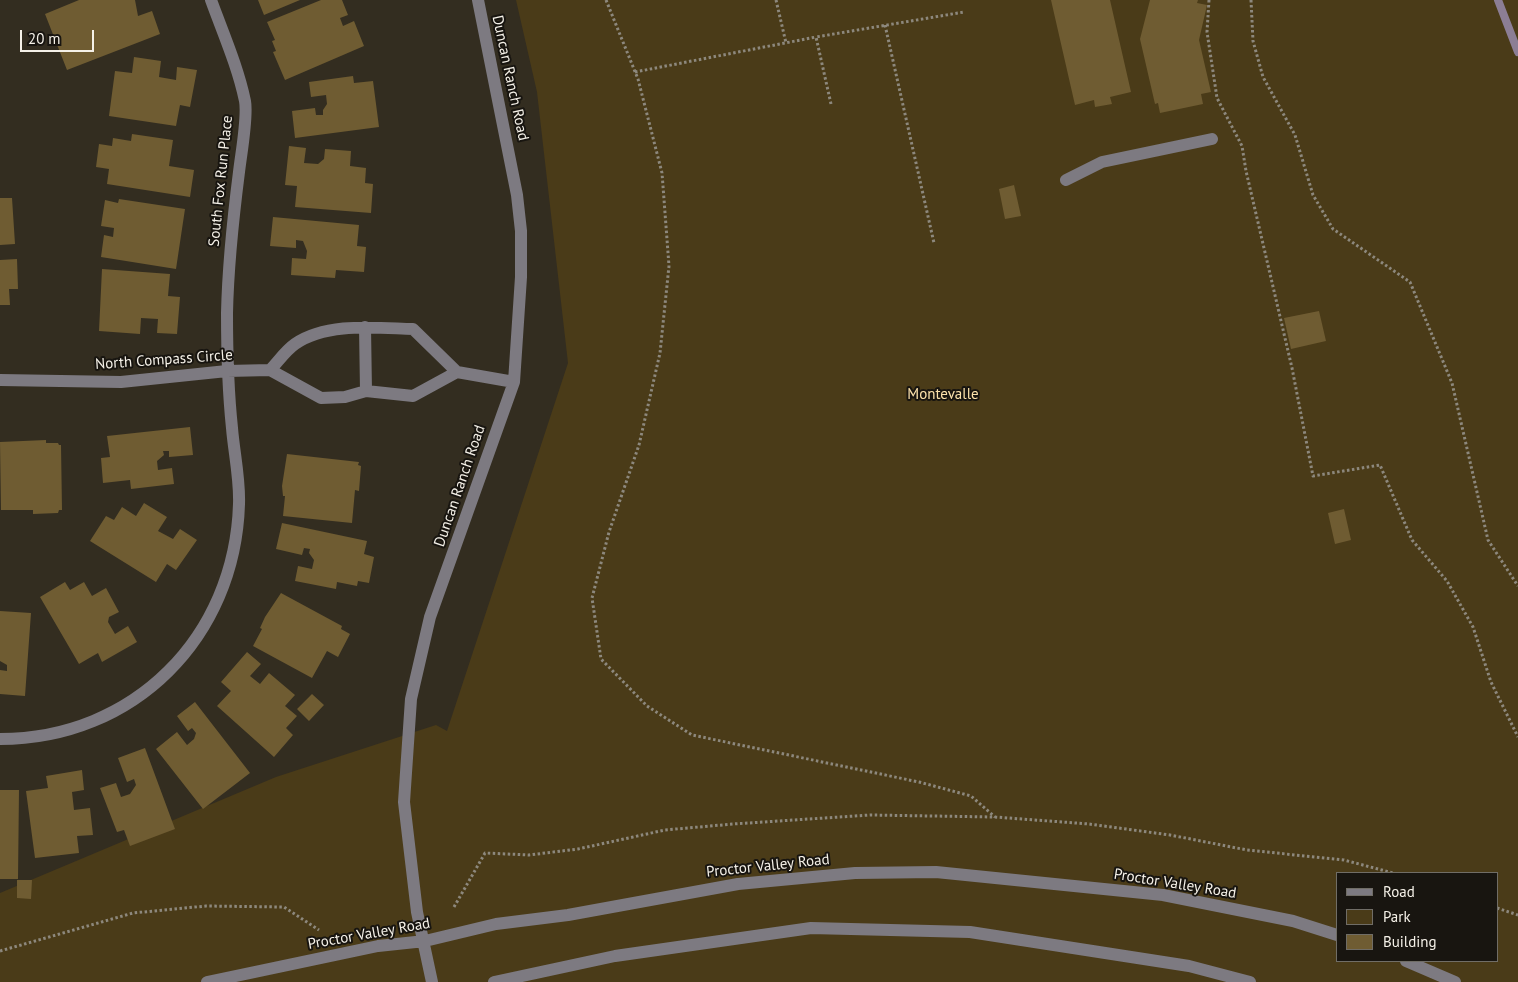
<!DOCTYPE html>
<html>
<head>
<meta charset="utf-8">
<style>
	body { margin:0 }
	#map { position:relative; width:1518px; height:982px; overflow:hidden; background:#332d20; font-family:"PT Sans",sans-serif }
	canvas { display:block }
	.legend { position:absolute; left:1336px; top:872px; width:162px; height:90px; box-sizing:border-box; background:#181510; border:1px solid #706d66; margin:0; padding:6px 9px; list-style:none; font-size:15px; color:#f5f1e8 }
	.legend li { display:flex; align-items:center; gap:10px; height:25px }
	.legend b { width:25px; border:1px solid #706d66 }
	.scale { position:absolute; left:20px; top:30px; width:74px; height:22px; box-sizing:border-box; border:2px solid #f5f1e8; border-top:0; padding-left:6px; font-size:15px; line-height:18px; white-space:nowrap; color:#f5f1e8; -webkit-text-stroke:4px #181510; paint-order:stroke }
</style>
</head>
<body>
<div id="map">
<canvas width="1518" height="982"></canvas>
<ul class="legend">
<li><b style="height:6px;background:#7d7a81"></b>Road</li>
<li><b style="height:14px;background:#4a3b18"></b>Park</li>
<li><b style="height:14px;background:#6f5c32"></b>Building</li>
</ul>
<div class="scale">20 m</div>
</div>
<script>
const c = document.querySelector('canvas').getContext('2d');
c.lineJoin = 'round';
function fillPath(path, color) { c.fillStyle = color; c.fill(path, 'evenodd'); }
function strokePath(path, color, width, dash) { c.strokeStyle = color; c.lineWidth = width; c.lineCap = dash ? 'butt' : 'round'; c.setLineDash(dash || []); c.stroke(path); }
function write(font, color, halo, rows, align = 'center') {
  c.font = font + ' "PT Sans",sans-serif'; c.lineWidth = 4; c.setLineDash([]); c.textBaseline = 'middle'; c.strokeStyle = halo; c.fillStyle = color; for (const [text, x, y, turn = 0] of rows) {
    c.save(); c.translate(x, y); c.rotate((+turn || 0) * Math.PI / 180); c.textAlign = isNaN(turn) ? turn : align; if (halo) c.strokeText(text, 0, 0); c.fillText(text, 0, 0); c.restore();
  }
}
const green = new Path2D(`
	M516 0H1518V982H0V893L276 777 436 725 447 731 568 363 537 92ZM1337 873H1497V961H1337Z`);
const stream = new Path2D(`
	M1498 0 1518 52`);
const building = new Path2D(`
	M79 0H135L138 16 152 11 160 34 67 70 45 14Z
	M258 0H300L264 15Z
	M321 0H342L348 15 340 18 343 26 354 21 364 46 285 80 273 52 276 51 272 41 275 40 267 22Z
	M1051 0H1110L1131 92 1110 97 1112 104 1095 107 1094 100 1075 105Z
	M1150 0H1198L1197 3 1207 5 1199 40 1211 92 1201 94 1203 104 1160 113 1158 103 1155 104 1140 39Z
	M134 57 161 61 159 77 176 80 177 67 197 70 190 107 180 105 176 126 109 116 115 71 132 73Z
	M353 76 354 83 373 81 379 127 295 138 292 111 315 108 316 115H323V110L327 104 326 95 311 97 309 82Z
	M132 134 173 140 169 166 194 170 190 197 107 184 109 169 96 167 99 144 112 146 113 138 131 141Z
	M289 146 306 148 304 163 318 164 324 159 325 149 351 151 350 166 366 168 365 183 373 184 371 213 295 207 297 186 285 185Z
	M1014 185 1021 216 1005 219 999 189Z
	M0 198H12L15 244 0 245Z
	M119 199 185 209 176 269 101 257 104 235 113 237 114 228 101 226 105 200 118 203Z
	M273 217 359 225 357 246 366 247 364 272 336 270 335 278 291 275 292 258 306 259 307 251 303 241 296 240V248L270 246Z
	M17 259 18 289H9L10 305H0V260Z
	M102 269 170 274 168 296 180 297 177 334 157 333 158 319 141 318 140 334 99 331Z
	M1319 311 1326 341 1291 349 1284 318Z
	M190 427 193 455 169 457V451H163L164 455 157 461 158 470 172 468 174 484 131 489 130 480 103 483 101 458 110 457 107 436Z
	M46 440V443H58L59 445H61L62 510H59L58 513 33 514V510H1L0 442Z
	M287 454 359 462 358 465 361 466 359 491 355 490 352 523 283 516 285 496H283L282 486Z
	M144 503 167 517 158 531 173 539 180 529 197 540 176 570 167 564 156 582 90 541 106 516 114 520 122 507 136 516Z
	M1344 509 1351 540 1335 544 1328 513Z
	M282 523 367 541 364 554 374 557 369 583 358 581 357 586 337 582 336 589 295 581 298 566 312 569 314 560 309 553 310 549 304 548 302 555 276 549Z
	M65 582 70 590 84 582 92 596 106 588 119 612 109 617 108 622 115 634 128 626 137 642 102 662 98 653 79 664 40 597Z
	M281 593 342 626 341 629 350 634 338 657 327 651 312 678 253 646 262 629 260 628 265 617Z
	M0 611 31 613 25 696 0 694V670L7 671V665L0 661Z
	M247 652 261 664 250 676 260 684 269 673 295 695 285 706 297 716 286 728 293 735 274 757 217 706 231 691 221 682Z
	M312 694 324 705 309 721 297 709Z
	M195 702 250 773 203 809 156 749 177 732 187 745 194 739 196 733 192 728 188 731 177 716Z
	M145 748 175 829 130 846 124 830 117 832 100 788 116 783 121 797 130 794 136 785 134 779 127 782 118 758Z
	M82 770 84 790 72 792 74 810 90 808 93 835 77 836 79 853 35 858 26 791 48 788 46 776Z
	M0 790H19L18 879H0Z
	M17 880H32L31 899 17 898Z`);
const path = new Path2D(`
	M606 0 638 79 662 173 669 266 660 353 639 445 609 532 592 598 601 659 647 706 692 735 919 782 971 796 995 817
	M776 0 786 43
	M1209 0 1207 32 1217 98 1242 146 1246 171 1292 368 1313 476 1380 465 1412 540 1447 581 1473 627 1491 682 1518 737
	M1251 0 1253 41 1263 77 1295 135 1313 195 1333 229 1410 282 1452 383 1488 540 1518 586
	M885 25 934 243
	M635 72 816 37
	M831 104 816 37 964 12
	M454 907 485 853 529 855 578 849 665 830 733 824 870 815 995 817 1089 824 1170 835 1247 850 1344 860 1393 873
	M1497 908 1518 915
	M0 951 133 913 206 906 284 907 319 930`);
const minor = new Path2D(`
	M1066 180 1102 162 1212 139
	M365 327 366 391
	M457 372 514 382
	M0 380 121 382 227 371 270 370 321 398 345 397 366 391 413 396 457 372 413 329C376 328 327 322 295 344 285 351 278 362 270 370
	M0 739C134 739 235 637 239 504 240 479 234 453 232 428 228 390 227 352 227 313 228 266 233 219 239 172 241 154 248 117 245 101 238 67 223 33 211 0
	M1406 961 1455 982
	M207 982 378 946 425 941 496 924 568 915 738 884 855 873 936 872 1163 895 1293 921 1337 935
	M432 982 417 912 404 802 411 699 430 617 514 382 521 277V231L517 195 478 0
	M494 982 615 956 811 928 970 932 1189 966 1250 982`);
const streetNames = [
	["Duncan Ranch Road",510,78,78],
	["South Fox Run Place",221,181,-84],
	["North Compass Circle",164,360,-4],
	["Duncan Ranch Road",460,486,-71],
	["Proctor Valley Road",768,866,-6],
	["Proctor Valley Road",1175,884,9],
	["Proctor Valley Road",369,934,-10]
];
const parkNames = [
	["Montevalle",943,395]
];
fillPath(green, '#4a3b18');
strokePath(stream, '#8c7e95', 8);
fillPath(building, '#6f5c32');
strokePath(path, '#8d887d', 3, [2.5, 2.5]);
strokePath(minor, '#7d7a81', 12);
write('15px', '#f5f1e8', '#181510', streetNames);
write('15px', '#fbe1ab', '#181510', parkNames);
</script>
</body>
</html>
